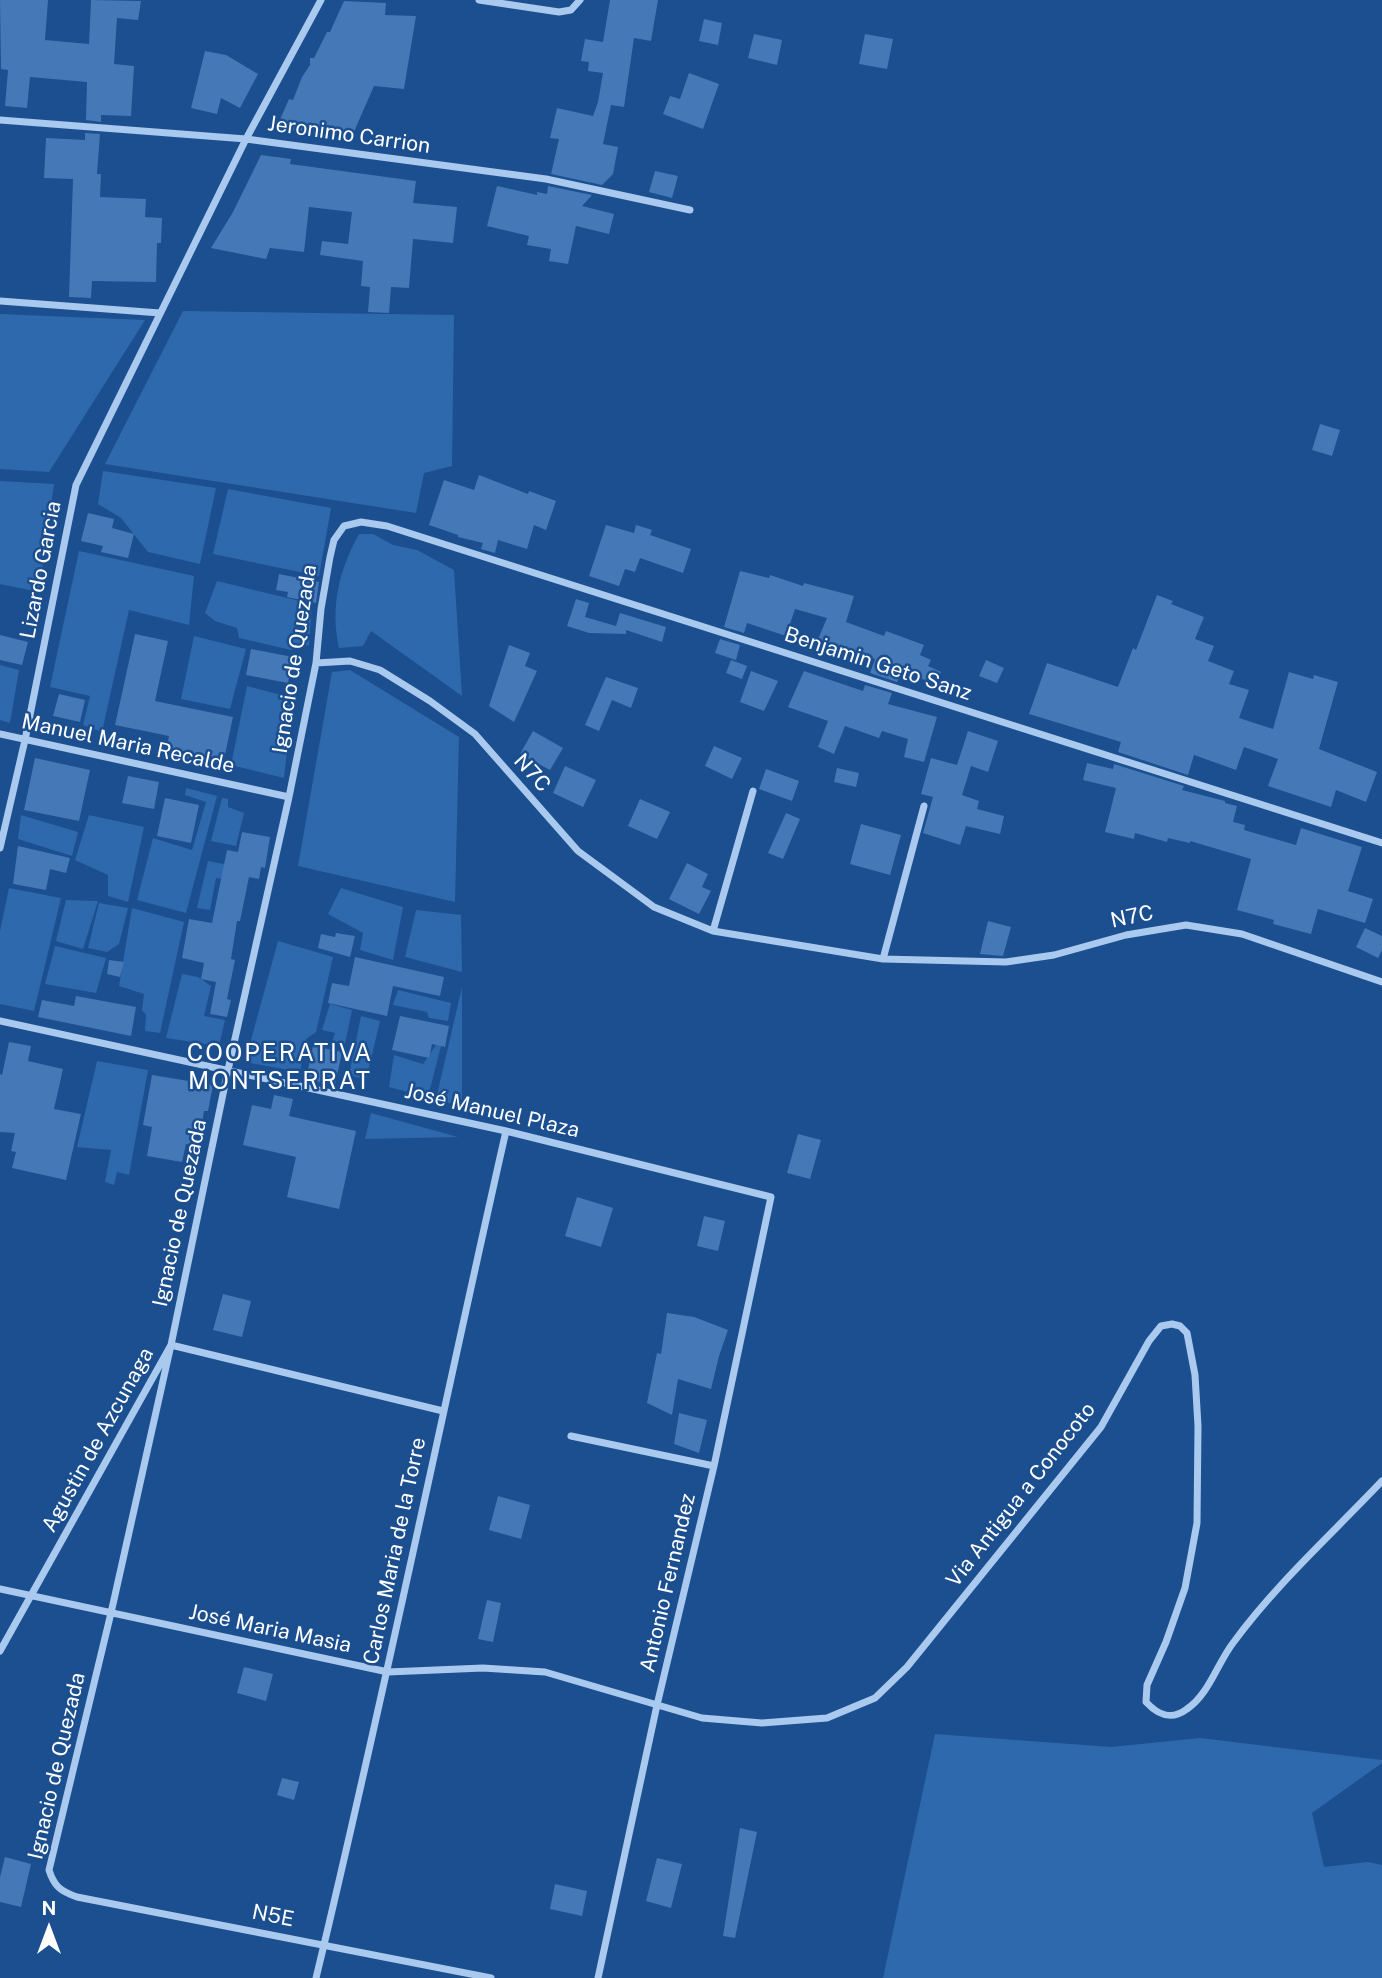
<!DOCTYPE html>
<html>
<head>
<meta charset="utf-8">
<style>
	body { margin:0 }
	#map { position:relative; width:1382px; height:1978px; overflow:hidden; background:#1b4f8f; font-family:"Public Sans",sans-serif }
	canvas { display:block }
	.north { position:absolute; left:14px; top:1894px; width:70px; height:70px; -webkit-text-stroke:5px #1b4f8f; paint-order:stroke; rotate:0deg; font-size:19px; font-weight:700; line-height:28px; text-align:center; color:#fff }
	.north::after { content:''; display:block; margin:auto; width:24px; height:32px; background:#fff; clip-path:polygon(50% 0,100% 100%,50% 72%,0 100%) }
</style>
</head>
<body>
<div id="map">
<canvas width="1382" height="1978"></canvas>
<div class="north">N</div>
</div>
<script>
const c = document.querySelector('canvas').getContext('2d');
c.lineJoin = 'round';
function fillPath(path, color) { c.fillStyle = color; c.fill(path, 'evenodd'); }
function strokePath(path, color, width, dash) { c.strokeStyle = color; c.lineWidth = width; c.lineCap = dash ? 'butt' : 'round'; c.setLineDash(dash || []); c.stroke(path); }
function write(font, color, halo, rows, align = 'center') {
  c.font = font + ' "Public Sans",sans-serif'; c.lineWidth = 5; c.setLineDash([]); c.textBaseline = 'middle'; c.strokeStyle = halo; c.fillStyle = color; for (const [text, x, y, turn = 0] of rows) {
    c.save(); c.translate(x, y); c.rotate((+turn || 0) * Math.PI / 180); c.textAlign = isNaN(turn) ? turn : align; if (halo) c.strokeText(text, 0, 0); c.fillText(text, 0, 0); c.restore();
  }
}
const green = new Path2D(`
	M183 311 454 315 452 466 424 473 416 513 105 464Z
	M0 314 145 320 49 472 0 469Z
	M103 471 216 488 200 564 148 552 121 518 98 504Z
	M0 481 54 484 39 592 0 584Z
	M228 489 331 508 319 576 213 554Z
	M359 534H373L393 545 417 550 454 570 462 696 371 631 363 646 339 648C330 607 339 570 359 534Z
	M79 551 194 576 189 625 129 610 102 732 83 725 90 696 50 687Z
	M217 581 312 604 309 645 291 650 239 638 237 628 215 621 205 613Z
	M194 636 246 649 230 709 181 699Z
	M0 665 19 670 10 723 0 720Z
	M350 670 459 737 455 902 298 866 332 672Z
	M247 686 293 698 284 778 231 765Z
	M186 788 217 796 186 913 137 900 153 838 192 850 206 802 185 795Z
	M222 798 228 799V807L244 813 236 846 211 841Z
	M21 815 78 832 72 856 18 839Z
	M89 815 144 827 128 902 108 896V875L75 860Z
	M208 861 234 866 231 880 216 878 210 910 197 908Z
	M9 888 61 898 34 1011 0 1004V931Z
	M341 888 403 907 393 960 360 950 363 933 328 914Z
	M66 900 98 901 83 949 56 941Z
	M99 903 128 908 119 944 107 952 88 948Z
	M132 908 184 922 160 1033 145 1031 146 1015 142 1010 144 994 119 986Z
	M416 910 461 915 462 972 405 957Z
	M278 941 333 957 316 1032 306 1039 300 1072 245 1062Z
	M55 946 106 958 96 993 45 984Z
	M182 974 198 977 211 986 204 1016 225 1020 219 1046 166 1038Z
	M462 987V1107L436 1099Z
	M398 990 451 1003 448 1021 429 1018 427 1012 393 1005Z
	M330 1004 352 1010 345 1044 332 1042 335 1033 322 1030Z
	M361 1016 380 1021 366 1080 349 1075Z
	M436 1045 441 1046 428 1097 389 1087 394 1055 423 1064Z
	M97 1061 148 1070 129 1175 117 1172 114 1185 105 1182 111 1150 77 1147Z
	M371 1113 458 1137 365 1139Z
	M935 1734 1111 1747 1200 1738 1382 1760V1763L1312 1813 1324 1867 1368 1862 1382 1865V1978H883Z`);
const building = new Path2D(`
	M0 0H48L45 40 89 44 91 0 141 1 138 20 117 18 114 64 134 66 131 116 101 115V122L86 120 87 82 30 77 27 108 5 106 8 70 1 69Z
	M610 0H658L651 41 634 38 624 107 611 105 603 144 618 147 613 174 602 185 551 174 559 139 550 138 557 108 593 116 598 102 603 73 588 71 589 62 581 61 585 39 603 42Z
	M344 1 386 3 385 15 416 16 404 89 374 86 353 134H315L284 129 278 124 289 99 293 100 302 77 310 65V58H314L327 32H330Z
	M704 19 722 23 718 45 699 41Z
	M754 34 782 40 777 65 748 58Z
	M865 34 893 39 887 69 859 64Z
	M205 51 226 55 258 74 240 108 221 98 217 114 191 108Z
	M689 73 719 84 703 129 663 114 670 96 680 99Z
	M85 133 100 134 97 174H101L100 197 146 199 145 217 162 218 161 243H157L156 282 92 281 91 298 69 297 73 179 44 178 46 138 85 140Z
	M261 155 291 159 290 164 416 181 413 203 457 207 453 243 413 239 409 288 391 287 389 313 368 312 370 287 361 286 363 261 320 255 322 241 348 244 352 212 309 207 304 252 270 248 266 259 211 248 233 212Z
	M655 171 678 176 672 198 649 192Z
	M497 186 537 195V192L547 194 548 186 592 195 582 206 614 214 609 234 576 226 568 264 549 261 551 249 527 245 529 236 487 226Z
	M1320 424 1340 430 1332 456 1312 450Z
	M479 475 528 494 529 491 556 501 546 530 534 525 527 549 498 540 495 553 481 549 483 543 458 537V535L429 525 444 480 474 490Z
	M88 513 114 519 112 528 134 534 128 558 101 552 103 546 81 541Z
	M606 525 634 533 636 525 652 530 650 535 691 549 683 573 640 558 635 572 625 569 619 586 589 576Z
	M740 571 769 578 770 575 803 586 804 583 854 596 846 622 884 636 886 631 924 645 920 655 931 660 928 666 941 672 936 685 902 670 897 682 870 673 875 659 842 647 839 653 816 644 827 618 795 609 786 636 747 623 744 633 724 627Z
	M279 574 319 582 316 603 287 597 288 592 276 590Z
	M1157 595 1173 601 1171 604 1204 617 1195 639 1214 646 1208 661 1234 671 1229 684 1249 690 1239 718 1273 729 1289 672 1313 679 1314 675 1338 682 1319 749 1377 772 1366 802 1336 790 1331 807 1268 786 1278 759 1244 747 1236 770 1194 755 1188 775 1118 752 1121 742 1029 714 1047 663 1118 687 1133 648 1136 650Z
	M576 599 589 603 585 617 616 626 620 613 666 627 662 642 626 630V634L589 633 567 626Z
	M135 634 168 641 155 701 233 717 223 764 165 755 169 736 115 725Z
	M0 635 28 642 22 665 0 660Z
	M720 639 740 645 736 660 715 653Z
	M509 645 530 653 525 666 537 671 514 722 489 706Z
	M251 649 293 657 288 683 246 675Z
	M731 660 747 666 742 679 726 673Z
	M986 660 1004 668 997 683 979 676Z
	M751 671 778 681 764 711 740 702Z
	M804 671 863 691 865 685 892 693 888 704 937 717 924 762 904 757 908 739 882 731 879 738 845 726 834 754 818 747 828 721 788 707Z
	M606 677 638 688 631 708 612 700 599 731 585 725Z
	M59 694 85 700 80 722 53 716Z
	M533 731 563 748 550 770 520 754Z
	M968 731 998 741 988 772 971 766 962 795 979 801 977 809 1004 816 1000 834 966 826 960 845 923 833 933 797 921 794 931 758 957 765Z
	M714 746 742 758 732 779 705 766Z
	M35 758 90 770 79 821 24 810Z
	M1087 763 1113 769 1114 764 1184 786 1182 790 1225 801V803L1237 806 1233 822 1245 825 1244 830 1296 845 1301 828 1362 847 1348 891 1373 899 1365 923 1318 909 1311 934 1273 924 1274 920 1237 910 1251 859 1190 841V843L1168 838 1167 842 1135 833 1134 839 1105 832 1116 788 1083 780Z
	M565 766 596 780 583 807 553 793Z
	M837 768 859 773 856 787 834 782Z
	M766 769 799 781 792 801 759 789Z
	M128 776 159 782 154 809 122 803Z
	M165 798 199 805 191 843 157 836Z
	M640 799 670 812 657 839 628 826Z
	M786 813 800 819 783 859 768 853Z
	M861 824 901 835 890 875 850 864Z
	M242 832 270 837 265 868 261 867 259 879 249 877 240 921H237L231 959 235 960 227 999 231 1000 227 1017 210 1014 216 982 201 979 204 963 182 958 189 919 212 923 227 850 238 852Z
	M18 846 70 858 66 873 50 869 46 890 13 884Z
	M687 863 708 874 702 887 711 891 699 914 669 899Z
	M988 921 1011 927 1003 956 980 954Z
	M1365 928 1382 936V950L1378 958 1356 947Z
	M336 933 355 936 350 957 318 948 321 934 335 937Z
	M355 957 444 977 440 996 393 986 387 1016 328 1003 332 983 349 986Z
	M109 960 124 962 120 977 107 974Z
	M76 996 136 1007 131 1036 38 1017 42 1000 74 1006Z
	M400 1016 449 1026 445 1047 432 1044 429 1058 392 1050Z
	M9 1042 31 1046 28 1061 63 1069 54 1109 81 1114 66 1180 12 1168 16 1152 11 1151 15 1133 0 1132V1074L2 1075Z
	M313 1046 342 1052 335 1085 306 1079Z
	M152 1075 213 1085 208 1111H204L200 1135 194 1134 192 1145 186 1144 182 1162 147 1156 152 1127 143 1125Z
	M274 1095 293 1099 289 1116 356 1131 339 1209 287 1197 296 1157 243 1145 252 1105 271 1109Z
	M798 1134 821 1140 810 1179 787 1173Z
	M577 1197 613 1208 601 1247 565 1236Z
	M704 1216 725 1221 718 1251 697 1246Z
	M223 1294 251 1301 242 1337 213 1330Z
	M667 1313 694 1317 728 1330 719 1356 711 1389 678 1379 672 1415 647 1403 657 1353 661 1354Z
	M679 1413 707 1420 699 1453 674 1444Z
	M498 1496 530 1505 521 1539 489 1530Z
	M487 1600 501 1603 493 1642 478 1639Z
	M244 1667 273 1674 266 1701 237 1693Z
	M282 1778 299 1782 294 1800 277 1795Z
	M740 1828 757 1832 735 1938 723 1936Z
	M5 1857 31 1864 21 1907 0 1902V1877Z
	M657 1858 682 1864 671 1908 646 1901Z
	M555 1884 587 1891 582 1916 550 1909Z`);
const street = new Path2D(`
	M479 0 559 12 571 10 580 0
	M0 120 246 139 546 179 690 210
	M0 301 160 313
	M316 663 350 661 380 670 430 701 475 734 578 851 654 907 713 931 883 959 1006 962 1054 955 1126 935 1186 925 1242 934 1382 982
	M0 734 289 797
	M0 848 25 740 76 485 246 139 321 0
	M713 931 753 791
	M883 959 924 806
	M0 1021 506 1131 771 1197 714 1466 657 1705 598 1978
	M571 1436 714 1466
	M0 1589 388 1672 483 1668 545 1672 702 1718 762 1723 827 1718 875 1698 907 1667 1101 1427 1149 1341 1161 1326 1172 1324 1180 1326 1187 1333 1195 1375 1198 1426 1197 1523 1185 1588 1166 1642 1147 1685 1146 1702C1158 1715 1171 1721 1187 1709 1209 1694 1217 1664 1233 1643 1276 1584 1332 1534 1382 1481
	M0 1651 171 1345 443 1411
	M316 1978C384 1697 442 1413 506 1131
	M491 1978 77 1897C60 1891 54 1886 49 1870L111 1613 171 1345 228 1070 289 797 316 663 321 609 330 557 334 540 344 526 361 522 387 526 1382 843`);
const streetNames = [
	["Jeronimo Carrion",349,135,8],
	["Lizardo Garcia",41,570,-79],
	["Ignacio de Quezada",295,659,-81],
	["Benjamin Geto Sanz",878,664,18],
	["Manuel Maria Recalde",128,744,12],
	["N7C",532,773,48],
	["N7C",1132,917,-12],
	["José Manuel Plaza",492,1111,13],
	["Ignacio de Quezada",180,1213,-78],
	["Agustin de Azcunaga",98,1440,-61],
	["Via Antigua a Conocoto",1021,1495,-52],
	["Carlos Maria de la Torre",395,1551,-78],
	["Antonio Fernandez",668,1583,-77],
	["José Maria Masia",270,1629,12],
	["Ignacio de Quezada",57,1766,-77],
	["N5E",273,1916,11]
];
const quarterNames = [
	["COOPERATIVA",280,1054],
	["MONTSERRAT",280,1082]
];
fillPath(green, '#2e69ad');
fillPath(building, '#4478b7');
strokePath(street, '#a9c9ee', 7);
write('21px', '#fff', '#1b4f8f', streetNames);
c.letterSpacing = '2px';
write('24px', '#fff', '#1b4f8f', quarterNames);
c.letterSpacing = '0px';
</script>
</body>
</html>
